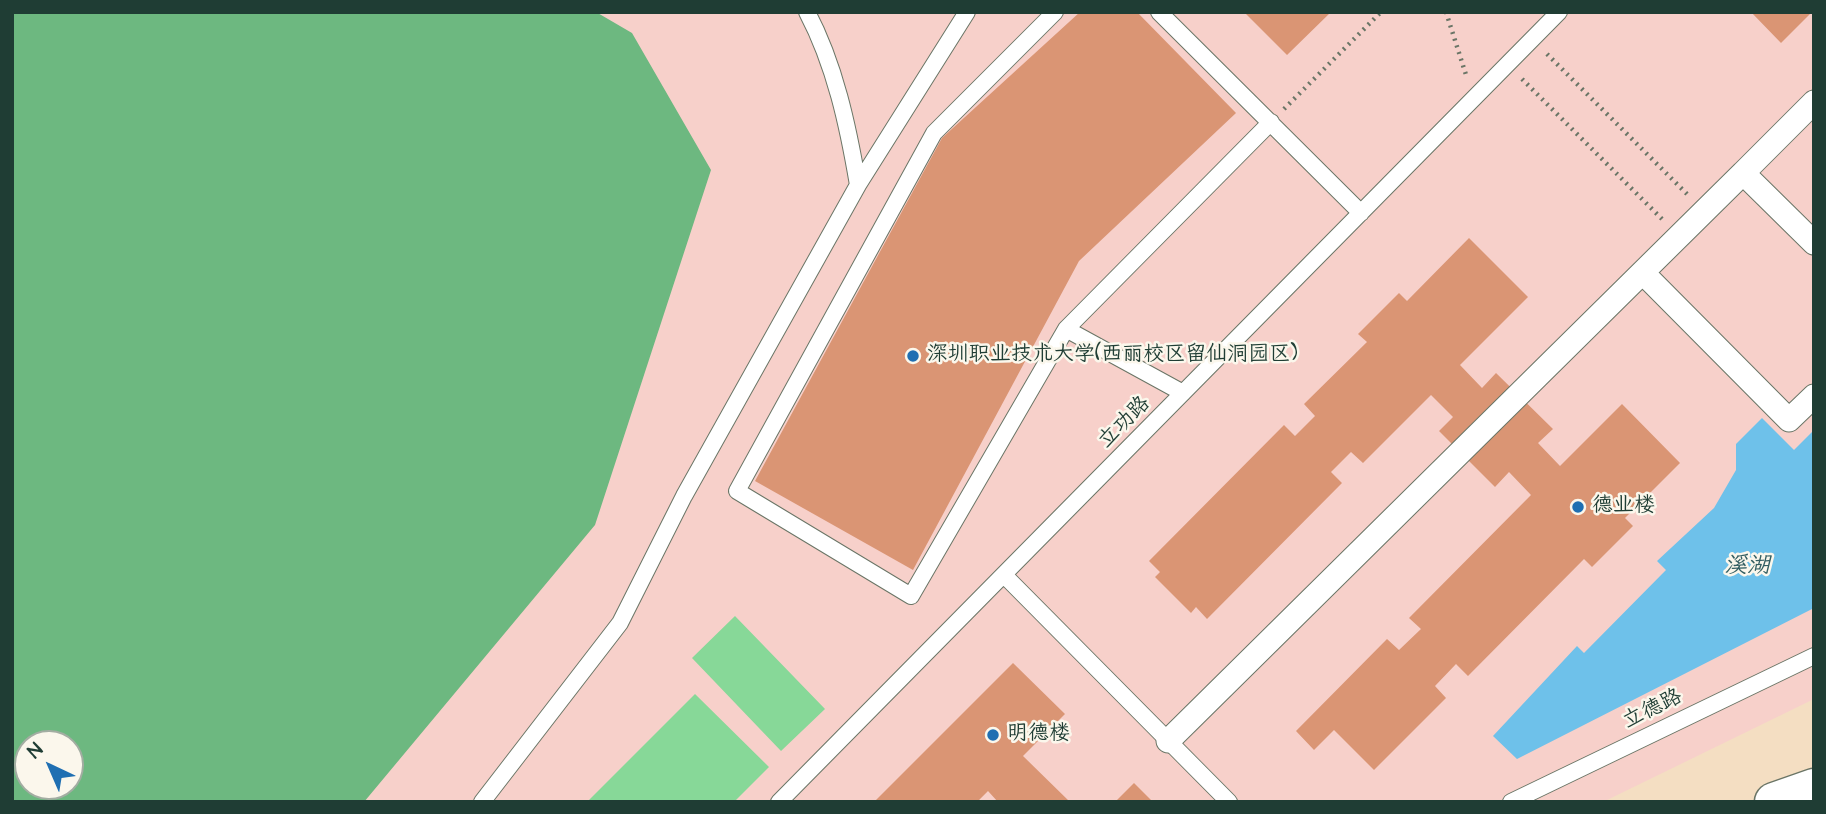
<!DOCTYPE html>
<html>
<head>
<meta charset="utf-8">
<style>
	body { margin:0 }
	#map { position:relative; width:1826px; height:814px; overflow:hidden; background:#f4dec2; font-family:"Architects Daughter",sans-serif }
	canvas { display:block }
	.frame { position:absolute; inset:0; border:14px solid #1f3d34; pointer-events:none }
	.north { position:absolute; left:14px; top:730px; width:70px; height:70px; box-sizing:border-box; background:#fbf7ec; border:2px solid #a3ada2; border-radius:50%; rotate:316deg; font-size:19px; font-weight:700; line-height:28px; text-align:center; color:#1f3d34 }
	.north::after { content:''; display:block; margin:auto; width:24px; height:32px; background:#1f6fb2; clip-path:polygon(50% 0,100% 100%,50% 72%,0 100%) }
</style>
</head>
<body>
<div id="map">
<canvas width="1826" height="814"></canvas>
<div class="frame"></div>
<div class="north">N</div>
</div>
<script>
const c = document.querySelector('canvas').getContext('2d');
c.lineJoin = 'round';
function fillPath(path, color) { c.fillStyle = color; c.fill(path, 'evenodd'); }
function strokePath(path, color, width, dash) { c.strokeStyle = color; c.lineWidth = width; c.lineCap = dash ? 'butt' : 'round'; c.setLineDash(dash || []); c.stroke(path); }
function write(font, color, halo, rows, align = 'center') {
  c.font = font + ' "Architects Daughter","LXGW WenKai TC",sans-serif'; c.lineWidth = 5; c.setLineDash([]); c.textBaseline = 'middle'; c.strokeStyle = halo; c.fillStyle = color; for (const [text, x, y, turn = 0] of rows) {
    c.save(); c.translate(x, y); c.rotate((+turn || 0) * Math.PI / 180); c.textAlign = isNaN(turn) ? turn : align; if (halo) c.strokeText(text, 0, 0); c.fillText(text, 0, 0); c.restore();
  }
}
const built = new Path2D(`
	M12 12H1814V699L1603 802H12ZM28 744H70V786H28Z`);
const green = new Path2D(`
	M735 616 825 709 781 751 692 658Z
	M695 694 769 767 734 802H587Z`);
const forest = new Path2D(`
	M12 12H596L632 33 711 170 595 525 364 802H12ZM28 744H70V786H28Z`);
const water = new Path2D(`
	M1762 418 1794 450 1814 430V608L1517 759 1493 736 1577 646 1584 653 1666 570 1657 561 1714 508 1736 470V444Z`);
const building = new Path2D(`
	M1080 12H1137L1236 113 1079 261 913 570 755 481 942 138Z
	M1244 12H1331L1287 55Z
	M1751 12H1812L1781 43Z
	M1469 238 1528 297 1460 365 1482 388 1496 373 1553 429 1538 443 1560 466 1622 404 1680 463 1625 518 1633 526 1592 567 1584 559 1468 676 1456 664 1435 686 1446 698 1374 770 1334 730 1314 750 1296 731 1387 639 1399 650 1421 629 1409 618 1531 495 1509 472 1495 487 1439 431 1453 417 1431 395 1363 463 1351 452 1331 472 1342 483 1207 619 1196 607 1191 613 1155 577 1160 572 1149 561 1284 425 1295 436 1315 416 1304 404 1367 342 1358 334 1399 293 1407 301Z
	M1013 663 1065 714 1023 756 1070 802H998L988 791 977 802H874Z
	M1134 783 1153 802H1115Z`);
const path = new Path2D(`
	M1446 12 1467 78
	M1547 54 1687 194
	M1522 79 1662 219
	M1284 109 1381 12`);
const service = new Path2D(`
	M807 12C835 65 848 126 858 185
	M1055 12 934 133 737 491 911 596 1066 329 1271 122
	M1159 12 1361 213
	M1066 329 1183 393
	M1004 575 1229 802
	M482 802 620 623 684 496 858 185 967 12
	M779 802 1559 12
	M1511 802 1814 656`);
const pedestrian = new Path2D(`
	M1743 173 1814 102
	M1643 273 1789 420 1814 396
	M1168 741 1743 173 1814 243`);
const secondary = new Path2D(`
	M1774 802 1814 788`);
const markers = [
	[913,356,7,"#1f6fb2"],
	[1578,507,7,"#1f6fb2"],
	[993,735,7,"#1f6fb2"]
];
const poiNames = [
	["深圳职业技术大学(西丽校区留仙洞园区)",927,356],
	["德业楼",1592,507],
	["明德楼",1007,735]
];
const streetNames = [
	["立功路",1125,423,-45],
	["立德路",1653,710,-26]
];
const waterNames = [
	["溪湖",1747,567]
];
fillPath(built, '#f7d0ca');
fillPath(green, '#87d898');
fillPath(forest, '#6db880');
fillPath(water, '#6ec1ea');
fillPath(building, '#da9574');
strokePath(service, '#6a7566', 18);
strokePath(pedestrian, '#6a7566', 25);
strokePath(secondary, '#6a7566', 41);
strokePath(path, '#6a7566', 4.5, [2, 5]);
strokePath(service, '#fff', 16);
strokePath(pedestrian, '#fff', 23);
strokePath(secondary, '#fff', 38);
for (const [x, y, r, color] of markers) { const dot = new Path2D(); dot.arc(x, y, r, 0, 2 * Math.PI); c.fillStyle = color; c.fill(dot); strokePath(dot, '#fbf7ec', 2.5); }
write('21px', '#1f3d34', '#fbf7ec', poiNames, 'left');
write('21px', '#1f3d34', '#fbf7ec', streetNames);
write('italic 23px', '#335e62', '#fbf7ec', waterNames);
</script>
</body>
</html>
